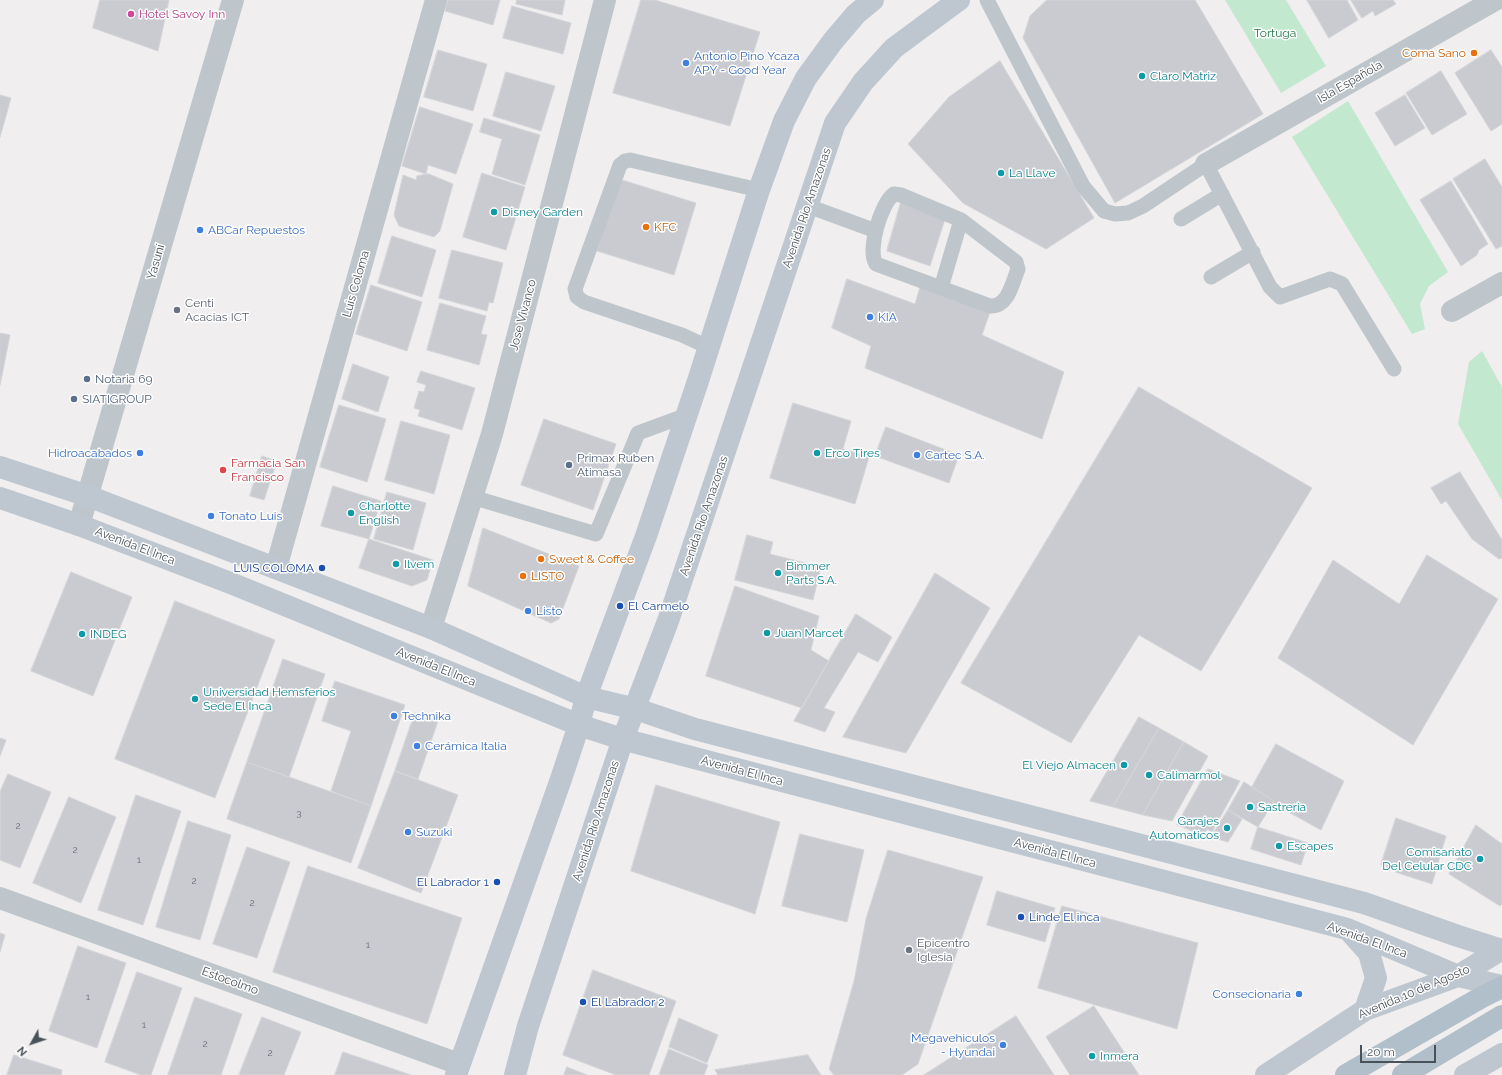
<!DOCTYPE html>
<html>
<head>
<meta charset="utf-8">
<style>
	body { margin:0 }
	#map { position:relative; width:1502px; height:1075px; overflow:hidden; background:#f0eeee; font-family:Raleway,sans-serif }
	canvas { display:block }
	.north { position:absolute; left:12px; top:1023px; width:40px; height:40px; -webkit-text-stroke:3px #fff; paint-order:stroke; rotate:230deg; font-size:11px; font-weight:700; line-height:16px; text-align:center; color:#495259 }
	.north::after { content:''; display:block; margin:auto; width:14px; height:18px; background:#495259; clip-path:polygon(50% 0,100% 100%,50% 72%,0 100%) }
	.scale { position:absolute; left:1360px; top:1045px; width:76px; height:18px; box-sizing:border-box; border:2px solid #495259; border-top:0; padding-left:5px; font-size:12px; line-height:14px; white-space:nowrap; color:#495259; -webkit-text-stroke:3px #fff; paint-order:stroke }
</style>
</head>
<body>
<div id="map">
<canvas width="1502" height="1075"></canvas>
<div class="north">N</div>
<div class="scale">20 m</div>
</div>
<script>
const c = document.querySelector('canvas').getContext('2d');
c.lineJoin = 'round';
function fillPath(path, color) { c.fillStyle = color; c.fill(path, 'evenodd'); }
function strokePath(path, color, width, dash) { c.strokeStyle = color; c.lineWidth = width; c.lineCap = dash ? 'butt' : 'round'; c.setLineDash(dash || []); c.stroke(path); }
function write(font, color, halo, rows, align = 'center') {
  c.font = font + ' Raleway,sans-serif'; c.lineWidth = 3; c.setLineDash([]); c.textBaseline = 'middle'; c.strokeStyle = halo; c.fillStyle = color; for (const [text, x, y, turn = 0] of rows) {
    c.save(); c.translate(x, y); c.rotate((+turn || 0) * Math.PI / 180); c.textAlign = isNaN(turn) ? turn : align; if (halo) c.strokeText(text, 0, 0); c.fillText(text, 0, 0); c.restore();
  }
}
const green = new Path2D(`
	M1225 0H1286L1326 66 1281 93Z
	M1348 101 1448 272 1429 286 1420 304 1425 329 1412 334 1292 137Z
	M1482 351 1502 387V500L1458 424 1469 362Z`);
const building = new Path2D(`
	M100 0H169L158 51 93 28Z
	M448 0H500L493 25 445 11Z
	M517 0H565L562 15 516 4Z
	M641 0H655L760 32 730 126 613 93Z
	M1047 0H1195L1263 114 1115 203 1023 38 1030 16Z
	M1307 0H1347L1358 20 1329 38Z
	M1351 0H1393L1396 4 1375 16 1373 11 1362 18Z
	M512 6 571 23 563 54 503 38Z
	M438 50 487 64 473 111 424 97Z
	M1491 50 1502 67V124L1491 131 1455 73Z
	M1000 61 1094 218 1046 249 963 203 908 144 949 97Z
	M1441 71 1467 114 1432 135 1406 93Z
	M506 72 555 86 541 131 493 116Z
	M0 95 11 98 0 137Z
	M1405 95 1425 128 1395 146 1375 113Z
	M420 107 473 124 456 174 428 165 426 174 402 166Z
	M484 118 540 135 525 185 492 174 502 139 480 132Z
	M1485 159 1502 187V246L1496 249 1453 179Z
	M482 173 525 187 506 250 463 237Z
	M429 174 453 184 440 231 434 237 399 226 394 215 403 175 416 180 417 176Z
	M619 179 696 203 674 275 597 251Z
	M1451 181 1488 244 1479 250 1477 255 1461 266 1420 200Z
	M901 202 945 219 930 266 887 251Z
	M392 236 436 250 422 297 378 283Z
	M452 250 503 263 493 303 489 302 487 311 439 298Z
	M847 279 915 304 920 287 990 312 982 335 1064 372 1042 439 865 368 871 346 832 328Z
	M371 285 422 302 407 351 356 334Z
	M440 303 486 316 481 334 487 335 479 365 427 350Z
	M0 333 10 335 0 385Z
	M353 364 389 377 378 412 342 399Z
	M421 371 475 388 462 430 418 416 420 410 414 408 419 391 424 392 426 385 417 382Z
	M1139 387 1312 488 1201 671 1139 635 1071 743 961 683Z
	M793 403 851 421 843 449 869 457 855 504 770 478Z
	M339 405 386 419 367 482 320 467Z
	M544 419 616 444 593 510 521 485Z
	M401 421 450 435 434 494 385 480Z
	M886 427 959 455 949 483 875 456Z
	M262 456 277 461 264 500 250 496Z
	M1460 472 1502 540V558L1499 559 1472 539 1446 501 1441 504 1431 488Z
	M333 486 381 501 369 539 321 526Z
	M387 492 426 503 413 550 374 539Z
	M483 528 579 566 559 619 551 623 468 586Z
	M747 535 773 542 770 554 821 567 813 600 735 580Z
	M369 539 433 560 427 580 412 586 359 568Z
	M1427 555 1498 599 1413 745 1278 658 1333 560 1399 604Z
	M71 572 132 597 93 696 31 671Z
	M935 573 990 608 906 753 843 737Z
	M735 586 819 616 811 650 829 661 802 708 706 676Z
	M175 601 275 640 215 798 115 759Z
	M856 614 892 637 878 662 858 652 824 708 835 712 825 732 794 721Z
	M283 659 325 674 289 777 247 762Z
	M335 681 405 705 371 806 331 791 351 731 322 721Z
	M415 713 438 721 418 779 395 771Z
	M1139 717 1159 728 1113 807 1090 801Z
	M1159 728 1184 742 1143 815 1113 807Z
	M0 738 6 740 0 756Z
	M1184 742 1208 756 1172 821 1143 815Z
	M1276 744 1344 781 1321 830 1272 803 1274 801 1252 787Z
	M247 762 371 806 351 863 227 819Z
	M1208 769 1240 781 1212 832 1207 829 1203 835 1177 825Z
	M395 771 458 795 421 893 358 868Z
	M8 774 51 792 20 868 0 860V792Z
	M1244 782 1274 801 1258 827 1228 810Z
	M656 785 780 822 755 914 631 871Z
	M136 795 181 811 143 925 98 910Z
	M69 797 116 817 81 903 33 883Z
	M1228 810 1242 819 1228 842 1211 837Z
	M1396 818 1446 836 1432 884 1395 872 1396 870 1381 865Z
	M188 821 231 835 200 940 156 927Z
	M1476 825 1502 844V904L1500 906 1449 874Z
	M1258 827 1308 843 1301 865 1251 849Z
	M800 834 864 850 847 922 782 906Z
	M247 847 290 862 257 958 213 944Z
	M888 850 983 877 918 1064 902 1075H834L829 1069 854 981 866 919Z
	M308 866 462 918 427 1024 273 972Z
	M997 891 1055 908 1045 942 987 925Z
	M1062 906 1198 943 1177 1029 1038 988Z
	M0 933 5 935 0 952Z
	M78 946 126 963 97 1048 49 1031Z
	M593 970 676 1001 649 1075H616L563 1055Z
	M137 972 182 988 151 1075H141L105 1062Z
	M195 997 242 1014 221 1075H168Z
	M1094 1006 1139 1075H1070L1046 1037Z
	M1016 1016 1054 1075H924Z
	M262 1017 301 1032 284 1075H239Z
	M679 1018 718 1035 707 1063 669 1047Z
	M669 1049 708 1065 704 1075H659Z
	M343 1052 411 1075H335Z
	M14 1055 62 1070 61 1075H7Z
	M808 1055 821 1075H718L715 1070Z
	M567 1067 587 1075H564Z`);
const lane = new Path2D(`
	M987 0 1083 186 1104 211 1115 214 1128 213 1143 206 1206 164 1270 287 1280 297 1330 279 1342 284 1394 369
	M894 194 901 195 961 220 1016 262 1018 269C1012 284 1008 307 990 306L876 264C867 250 881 203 894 194Z
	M808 206 876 231
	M1181 219 1222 194
	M1211 277 1253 252
	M941 288 961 220
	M708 347 682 335 584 302 577 297 575 289 620 165 625 161 630 160 759 190
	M472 497 596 534 638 433 687 415`);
const street = new Path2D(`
	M1206 164 1495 0
	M1452 311 1502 283
	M79 525 233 0
	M276 568 436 0
	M431 628 492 434 605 0
	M0 898 459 1064`);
const secondary = new Path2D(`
	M0 467 88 496 431 628 586 697 636 709 695 729 1364 903 1458 936 1502 950
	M0 498 79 525 233 584 579 725 622 739 1347 929 1458 976 1502 986
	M1351 933 1369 953 1376 978 1365 1010
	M456 1075 561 779 579 725 586 697 646 536 698 381 759 190 784 121 806 78 833 41 856 14 873 0
	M515 1075 528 1026 623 739 668 621 835 123 863 82 894 48 959 0
	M1266 1075 1365 1010 1458 976 1502 949
	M1465 1075 1502 1054`);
const primary = new Path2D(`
	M1346 1075 1482 997 1502 987
	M1403 1075 1502 1016`);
const markers = [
	[131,14,4,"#d1479c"],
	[1474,53,4,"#e8710a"],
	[686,63,4,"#3f7fe0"],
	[1142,76,4,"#0f9aa8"],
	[1001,173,4,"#0f9aa8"],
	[494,212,4,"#0f9aa8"],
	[646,227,4,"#e8710a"],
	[200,230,4,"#3f7fe0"],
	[177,310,4,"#6b7280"],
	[870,317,4,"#3f7fe0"],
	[87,379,4,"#5c6f8a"],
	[74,399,4,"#5c6f8a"],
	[140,453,4,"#3f7fe0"],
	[817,453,4,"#0f9aa8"],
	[917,455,4,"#3f7fe0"],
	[569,465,4,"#5c6f8a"],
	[223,470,4,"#e0444e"],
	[351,513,4,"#0f9aa8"],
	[211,516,4,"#3f7fe0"],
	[541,559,4,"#e8710a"],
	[396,564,4,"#0f9aa8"],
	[322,568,4,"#1a4fb4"],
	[778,573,4,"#0f9aa8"],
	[523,576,4,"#e8710a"],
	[620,606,4,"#1a4fb4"],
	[528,611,4,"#3f7fe0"],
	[767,633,4,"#0f9aa8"],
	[82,634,4,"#0f9aa8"],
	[195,699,4,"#0f9aa8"],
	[394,716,4,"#3f7fe0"],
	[417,746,4,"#3f7fe0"],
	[1124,765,4,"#0f9aa8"],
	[1149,775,4,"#0f9aa8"],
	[1250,807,4,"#0f9aa8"],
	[1227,828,4,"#0f9aa8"],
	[408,832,4,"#3f7fe0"],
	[1279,846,4,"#0f9aa8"],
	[1480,859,4,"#0f9aa8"],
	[497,882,4,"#1a4fb4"],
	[1021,917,4,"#1a4fb4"],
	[909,950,4,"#6b7280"],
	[1299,994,4,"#3f7fe0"],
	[583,1002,4,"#1a4fb4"],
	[1003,1045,4,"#3f7fe0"],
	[1092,1056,4,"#0f9aa8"]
];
const numberNames = [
	["3",299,813],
	["2",18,826],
	["2",75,850],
	["1",139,860],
	["2",194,881],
	["2",252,903],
	["1",368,945],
	["1",88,997],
	["1",144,1025],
	["2",205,1044],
	["2",270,1053]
];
const hotelNames = [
	["Hotel Savoy Inn",139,14]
];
const parkNames = [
	["Tortuga",1275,33]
];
const foodNames = [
	["Coma Sano",1466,53,"right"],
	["KFC",654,227],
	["Sweet & Coffee",549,559],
	["LISTO",531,576]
];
const shopNames = [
	["Antonio Pino Ycaza",694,56],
	["APY - Good Year",694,70],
	["ABCar Repuestos",208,230],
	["KIA",878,317],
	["Hidroacabados",132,453,"right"],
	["Cartec S.A.",925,455],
	["Tonato Luis",219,516],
	["Listo",536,611],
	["Technika",402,716],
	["Cerámica Italia",425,746],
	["Suzuki",416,832],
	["Consecionaria",1291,994,"right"],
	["Megavehiculos",995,1038,"right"],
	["- Hyundai",995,1052,"right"]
];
const cultureNames = [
	["Claro Matriz",1150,76],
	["La Llave",1009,173],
	["Disney Garden",502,212],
	["Erco Tires",825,453],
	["Charlotte",359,506],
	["English",359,520],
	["Ilvem",404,564],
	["Bimmer",786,566],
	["Parts S.A.",786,580],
	["Juan Marcet",775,633],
	["INDEG",90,634],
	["Universidad Hemsferios",203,692],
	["Sede El Inca",203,706],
	["El Viejo Almacen",1116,765,"right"],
	["Calimarmol",1157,775],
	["Sastreria",1258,807],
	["Garajes",1219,821,"right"],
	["Automaticos",1219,835,"right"],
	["Escapes",1287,846],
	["Comisariato",1472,852,"right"],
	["Del Celular CDC",1472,866,"right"],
	["Inmera",1100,1056]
];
const streetNames = [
	["Isla Española",1350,82,-30],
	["Avenida Río Amazonas",807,208,-71],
	["Yasuní",156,262,-74],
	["Luis Coloma",356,284,-74],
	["Jose Vivanco",523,315,-75],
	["Avenida Río Amazonas",704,516,-71],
	["Avenida El Inca",135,546,21],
	["Avenida El Inca",436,667,22],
	["Avenida El Inca",742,771,15],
	["Avenida Río Amazonas",596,821,-72],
	["Avenida El Inca",1055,853,15],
	["Avenida El Inca",1367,940,20],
	["Estocolmo",230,981,20],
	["Avenida 10 de Agosto",1414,992,-23]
];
const worshipNames = [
	["Centi",185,303],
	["Acacias ICT",185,317],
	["Epicentro",917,943],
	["Iglesia",917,957]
];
const serviceNames = [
	["Notaria 69",95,379],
	["SIATIGROUP",82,399],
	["Primax Ruben",577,458],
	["Atimasa",577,472]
];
const healthNames = [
	["Farmacia San",231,463],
	["Francisco",231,477]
];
const transitNames = [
	["LUIS COLOMA",314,568,"right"],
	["El Carmelo",628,606],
	["El Labrador 1",489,882,"right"],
	["Linde El inca",1029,917],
	["El Labrador 2",591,1002]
];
fillPath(green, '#c2e9cf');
fillPath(building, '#c9cbd0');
strokePath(building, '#d3d5d9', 1);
strokePath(lane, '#bec6cb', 15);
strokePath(street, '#bec6cb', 22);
strokePath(secondary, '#bec7d0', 22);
strokePath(primary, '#b1bfca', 22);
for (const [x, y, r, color] of markers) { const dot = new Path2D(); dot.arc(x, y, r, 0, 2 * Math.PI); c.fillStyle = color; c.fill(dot); strokePath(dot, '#fff', 1.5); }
write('10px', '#697077', null, numberNames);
write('12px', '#b23c85', '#fff', hotelNames, 'left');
write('12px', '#227246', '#fff', parkNames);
write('12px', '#c56008', '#fff', foodNames, 'left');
write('12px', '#366cbe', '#fff', shopNames, 'left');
write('12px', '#0d838f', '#fff', cultureNames, 'left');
write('12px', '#495259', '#fff', streetNames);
write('12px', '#5b616d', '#fff', worshipNames, 'left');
write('12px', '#4e5e75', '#fff', serviceNames, 'left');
write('12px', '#be3a42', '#fff', healthNames, 'left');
write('12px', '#164399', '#fff', transitNames, 'left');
</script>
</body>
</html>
